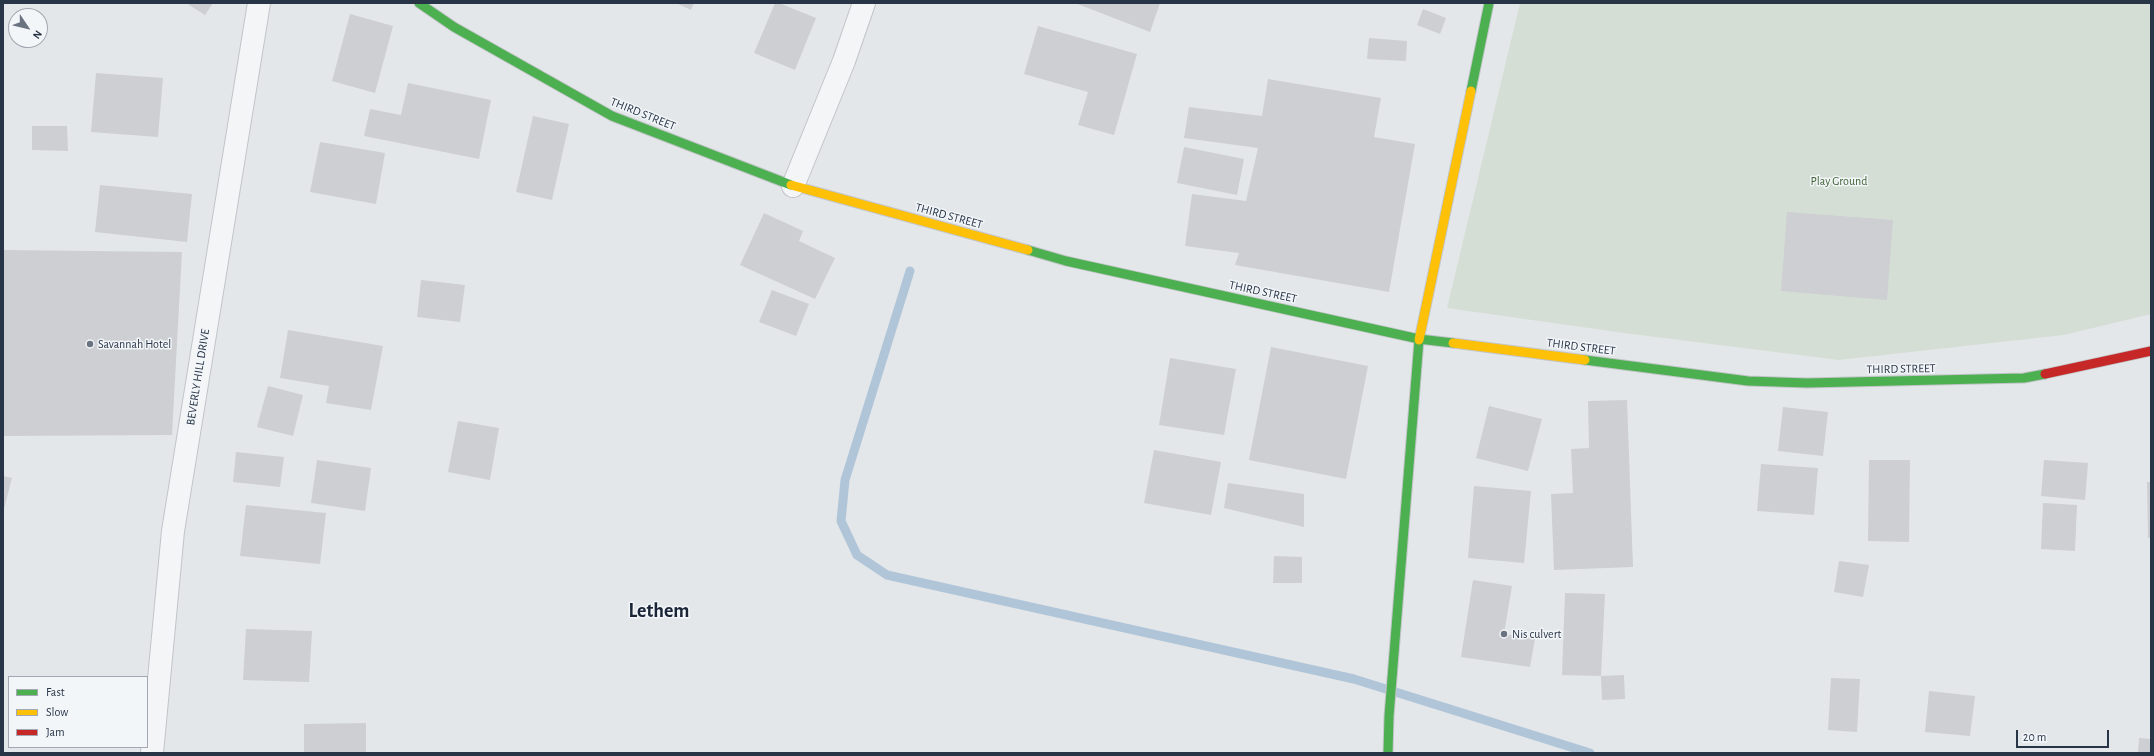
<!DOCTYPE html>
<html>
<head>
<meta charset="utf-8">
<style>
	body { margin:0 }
	#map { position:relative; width:2154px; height:756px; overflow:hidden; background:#e4e7ea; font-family:"Alegreya Sans",sans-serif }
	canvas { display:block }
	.frame { position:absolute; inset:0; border:4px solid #283547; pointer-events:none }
	.legend { position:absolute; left:8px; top:676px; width:140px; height:72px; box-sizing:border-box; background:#f3f6f9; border:1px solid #a2a9b2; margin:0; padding:5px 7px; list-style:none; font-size:12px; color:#283547 }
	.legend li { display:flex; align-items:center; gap:8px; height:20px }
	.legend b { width:20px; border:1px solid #a2a9b2 }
	.north { position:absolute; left:8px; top:8px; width:40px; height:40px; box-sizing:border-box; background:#f3f6f9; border:1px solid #a2a9b2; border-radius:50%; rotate:125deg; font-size:11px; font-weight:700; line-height:16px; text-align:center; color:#283547 }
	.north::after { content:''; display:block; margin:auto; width:14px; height:18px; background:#6a7380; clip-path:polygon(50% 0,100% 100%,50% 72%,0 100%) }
	.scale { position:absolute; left:2016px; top:730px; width:93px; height:18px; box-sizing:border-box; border:2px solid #283547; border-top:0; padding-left:5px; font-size:12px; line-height:14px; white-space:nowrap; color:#283547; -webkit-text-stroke:3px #f3f6f9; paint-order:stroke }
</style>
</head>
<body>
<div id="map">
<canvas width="2154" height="756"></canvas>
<div class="frame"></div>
<ul class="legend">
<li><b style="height:5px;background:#4caf50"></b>Fast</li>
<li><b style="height:5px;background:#ffc107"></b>Slow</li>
<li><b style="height:5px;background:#c62828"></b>Jam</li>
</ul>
<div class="north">N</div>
<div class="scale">20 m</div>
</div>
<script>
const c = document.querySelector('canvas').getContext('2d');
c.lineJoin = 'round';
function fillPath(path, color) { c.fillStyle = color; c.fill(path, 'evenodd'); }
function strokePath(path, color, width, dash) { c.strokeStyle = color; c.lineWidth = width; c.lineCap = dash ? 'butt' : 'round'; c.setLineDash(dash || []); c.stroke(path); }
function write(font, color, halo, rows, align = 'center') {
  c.font = font + ' "Alegreya Sans",sans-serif'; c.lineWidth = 3; c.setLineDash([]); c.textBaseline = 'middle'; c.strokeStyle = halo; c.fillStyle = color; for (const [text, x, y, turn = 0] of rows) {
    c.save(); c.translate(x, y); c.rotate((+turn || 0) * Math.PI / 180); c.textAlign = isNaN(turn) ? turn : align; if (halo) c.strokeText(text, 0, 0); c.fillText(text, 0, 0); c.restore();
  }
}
const green = new Path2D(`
	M1520 3H2151V314L2064 335 1839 360 1624 333 1447 308Z`);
const stream = new Path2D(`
	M910 271 845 480 841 521 857 555 887 575 1354 679 1590 753`);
const building = new Path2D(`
	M186 3H213L205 15Z
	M676 3H694L691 10Z
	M775 3H779L816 18 795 70 754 53Z
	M1075 3H1160L1150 32Z
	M1423 9 1446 18 1440 34 1417 25Z
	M350 14 393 26 375 93 332 81Z
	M1038 26 1137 54 1114 135 1078 125 1088 92 1024 74Z
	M1369 38 1407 41 1406 61 1367 59Z
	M96 73 163 78 158 137 91 132Z
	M1268 79 1381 98 1374 137 1415 144 1389 292 1235 265 1239 253 1185 246 1192 194 1246 201 1258 148 1184 138 1189 107 1262 116Z
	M408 83 491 100 479 159 364 136 370 109 401 115Z
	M533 116 569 124 552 200 516 192Z
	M32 126H67L68 151 32 150Z
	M320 142 385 153 376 204 310 192Z
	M1184 147 1244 159 1237 195 1177 183Z
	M100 185 192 194 187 242 95 232Z
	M1787 212 1893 220 1887 300 1781 291Z
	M764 213 803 231 799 241 835 258 815 299 740 265Z
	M3 250 182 252 172 435 3 436Z
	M421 280 465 285 460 322 417 317Z
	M772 290 809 304 796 336 759 322Z
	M288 330 383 346 371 410 326 403 329 386 280 378Z
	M1271 347 1368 366 1346 479 1249 460Z
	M1170 358 1236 369 1224 435 1159 425Z
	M268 386 303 395 293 436 257 427Z
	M1627 400 1633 567 1554 570 1551 494 1573 493 1571 449 1589 448 1588 401Z
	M1489 406 1542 419 1528 471 1476 458Z
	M1783 407 1828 412 1823 456 1778 451Z
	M458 421 499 428 490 480 448 472Z
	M1154 450 1221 462 1211 515 1144 503Z
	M236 452 284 457 280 487 233 482Z
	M317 460 371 468 365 511 311 503Z
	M1869 460H1910L1909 542 1868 541Z
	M2044 460 2088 463 2085 500 2041 496Z
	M1761 464 1818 468 1814 515 1757 511Z
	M3 476 12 478 4 509H3Z
	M2147 482H2151V538H2148Z
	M1228 483 1304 494V527L1224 508Z
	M1474 486 1531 491 1524 563 1468 558Z
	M2043 503 2077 505 2075 551 2041 549Z
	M246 505 326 513 320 564 240 556Z
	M1274 556 1302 557V583H1273Z
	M1839 561 1869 565 1863 597 1834 592Z
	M1473 580 1512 586 1504 634 1535 639 1530 667 1461 657Z
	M1565 593 1605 594 1601 676 1562 675Z
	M246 629 312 631 309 682 243 680Z
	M1624 675 1625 699 1602 700 1601 676Z
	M1831 678 1860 679 1857 732 1828 730Z
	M1929 691 1975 696 1970 736 1925 732Z
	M366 723V753H304V724Z
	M2139 738 2151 739V753H2138Z`);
const street = new Path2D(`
	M793 186 844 61 864 3
	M152 753 173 531 259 3`);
const fast = new Path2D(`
	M419 3 454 27 612 116 791 185
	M1471 91 1489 3
	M1028 250 1066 261 1419 339 1453 343
	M1585 360 1748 381 1807 383 2024 378 2045 374
	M1388 753 1389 716 1419 340`);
const slow = new Path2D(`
	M791 185 1028 250
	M1419 340 1471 91
	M1453 343 1585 360`);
const jam = new Path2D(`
	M2045 374 2151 351`);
const markers = [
	[90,344,4,"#6a7380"],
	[1504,634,4,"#6a7380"]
];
const streetNames = [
	["THIRD STREET",643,114,22],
	["THIRD STREET",949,216,15],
	["THIRD STREET",1263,292,12],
	["THIRD STREET",1581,347,7],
	["THIRD STREET",1901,369,-1],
	["BEVERLY HILL DRIVE",198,377,-81]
];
const parkNames = [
	["Play Ground",1839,181]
];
const poiNames = [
	["Savannah Hotel",98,344],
	["Nis culvert",1512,634]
];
const townNames = [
	["Lethem",659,611]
];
fillPath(green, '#d5ded5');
strokePath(stream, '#b0c5d8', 9);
fillPath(building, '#cdcfd3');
strokePath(street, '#c2c5c8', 24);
strokePath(fast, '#c2c5c8', 11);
strokePath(slow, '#c2c5c8', 11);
strokePath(jam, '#c2c5c8', 11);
strokePath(street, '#f4f5f7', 22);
strokePath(fast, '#4caf50', 9);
strokePath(slow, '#ffc107', 9);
strokePath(jam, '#c62828', 9);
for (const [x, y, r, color] of markers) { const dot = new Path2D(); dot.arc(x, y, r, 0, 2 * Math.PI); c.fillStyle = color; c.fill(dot); strokePath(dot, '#f3f6f9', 1.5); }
write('12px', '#283547', '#f3f6f9', streetNames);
write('12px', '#406434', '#f3f6f9', parkNames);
write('12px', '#283547', '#f3f6f9', poiNames, 'left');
write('bold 20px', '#1a2637', '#f3f6f9', townNames);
</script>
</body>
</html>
